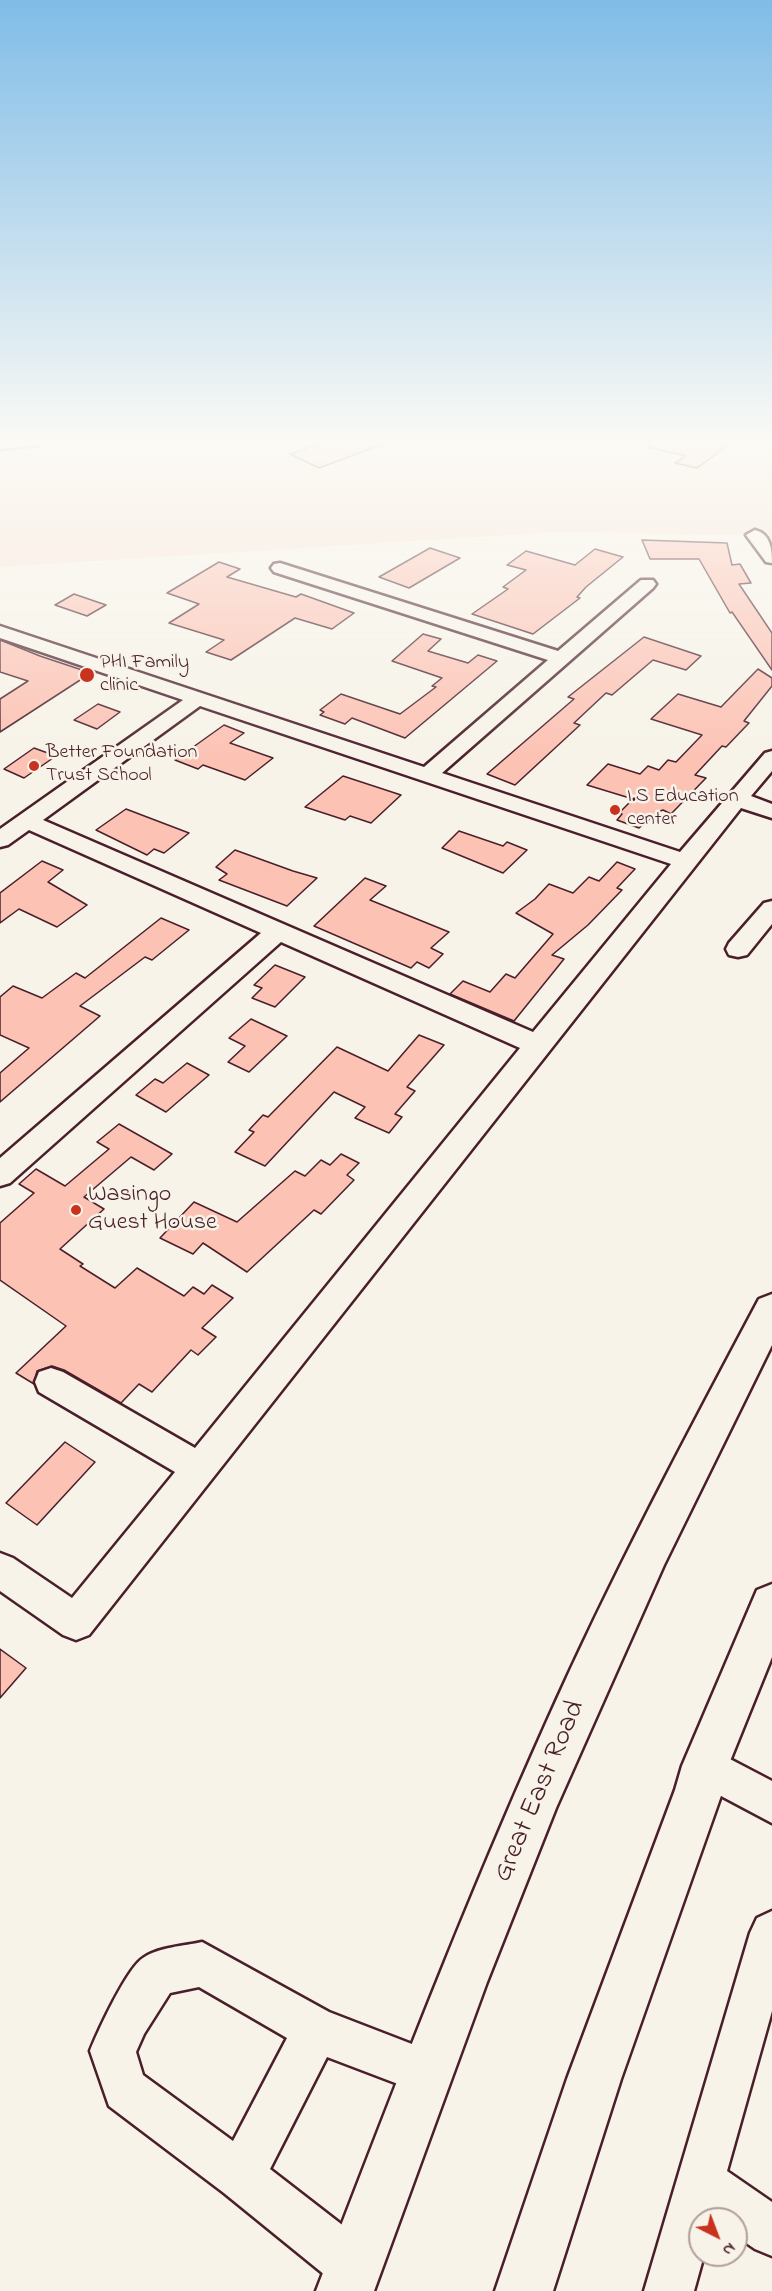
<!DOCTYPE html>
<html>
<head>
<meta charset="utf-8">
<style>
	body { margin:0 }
	#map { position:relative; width:772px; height:2291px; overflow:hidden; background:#f7f3e8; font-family:"Indie Flower",sans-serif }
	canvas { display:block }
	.north { position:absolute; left:688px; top:2207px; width:60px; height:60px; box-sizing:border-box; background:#f7f3e8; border:2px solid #b29e9c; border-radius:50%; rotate:138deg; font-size:16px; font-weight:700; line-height:24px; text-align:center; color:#4a1f2b }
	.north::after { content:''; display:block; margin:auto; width:21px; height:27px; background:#c8321e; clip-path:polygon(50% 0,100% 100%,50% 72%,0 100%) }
</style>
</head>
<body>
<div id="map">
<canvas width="772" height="2291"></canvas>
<div class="north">N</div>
</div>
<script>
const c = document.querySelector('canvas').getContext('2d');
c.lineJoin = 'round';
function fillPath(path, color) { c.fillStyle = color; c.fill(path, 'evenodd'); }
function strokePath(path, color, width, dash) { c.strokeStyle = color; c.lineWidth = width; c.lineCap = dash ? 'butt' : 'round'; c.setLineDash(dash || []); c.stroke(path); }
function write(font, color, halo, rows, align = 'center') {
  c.font = font + ' "Indie Flower",sans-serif'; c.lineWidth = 5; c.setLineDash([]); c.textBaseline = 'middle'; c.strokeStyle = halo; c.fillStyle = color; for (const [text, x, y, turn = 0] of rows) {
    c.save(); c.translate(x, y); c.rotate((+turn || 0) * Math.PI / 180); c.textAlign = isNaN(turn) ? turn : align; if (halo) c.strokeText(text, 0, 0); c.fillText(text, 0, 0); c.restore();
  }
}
const built = new Path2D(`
	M0 440H772V540L754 535 556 532 0 567Z`);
const building = new Path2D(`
	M329 440H389V442L319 468 290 454Z
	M649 440H735L697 468 675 463 686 456 648 447Z
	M642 540 727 543 732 565 740 564 751 583 739 584 772 633V670L732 612 730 613 699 559H650Z
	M430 548 460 558 409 588 379 577Z
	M595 549 623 557 586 587 577 597 580 598 533 634 472 614 508 589 503 587 526 570 507 565 526 551 575 565Z
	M219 562 240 569 227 577 296 597 301 594 354 613 332 629 295 618 231 660 206 652 224 640 169 623 199 604 167 593Z
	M74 594 106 605 87 616 55 605Z
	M423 634 441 639 428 651 468 663 478 655 497 661 405 738 352 718 345 724 320 715 324 712 320 710 341 694 400 714 436 687 432 686 442 678 392 661Z
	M644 637 701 656 686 670 653 660 612 695 606 693 574 723 580 725 515 785 487 774 574 699 568 697Z
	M0 640 40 656 91 673 0 732V699L28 681 0 672Z
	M758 669 772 678V686L744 721 749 723 726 747 722 746 695 775 706 778 671 814 663 810 658 812 639 828 617 820 622 814 619 813 633 799 587 785 608 764 640 774 648 766 659 770 668 760 676 762 702 735 651 719 678 694 721 707Z
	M98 704 120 712 97 729 74 720Z
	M224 725 244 733 230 743 273 758 245 780 203 765 198 769 175 760Z
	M34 748 56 756 24 778 4 769Z
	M343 776 401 795 371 823 350 816 345 820 305 807Z
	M126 809 189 833 164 853 154 849 147 855 96 830Z
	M459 831 503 846 507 842 527 850 503 873 442 848Z
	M235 850 293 871 317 878 287 906 219 880 227 874 216 867Z
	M42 861 63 870 48 882 87 905 57 927 19 909 0 923V893Z
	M617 862 635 869 617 888 622 890 588 925 552 955 564 959 514 1021 450 994 463 981 490 992 506 974 515 978 553 934 516 913 535 899 549 884 573 893 589 877 599 881Z
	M365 878 386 886 370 900 449 932 431 948 443 954 429 968 417 962 411 968 314 926Z
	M161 918 189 930 152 960 145 957 80 1006 100 1016 0 1102V1073L29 1048 0 1035V997L13 986 42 998 76 973 85 978Z
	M275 965 305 977 275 1007 252 998 262 988 254 985Z
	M251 1019 287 1036 249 1072 228 1062 245 1046 229 1038Z
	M419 1035 444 1045 407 1087 415 1091 395 1114 402 1117 389 1133 355 1118 365 1107 334 1092 265 1166 235 1152 254 1132 249 1130 263 1115 268 1117 337 1047 388 1071Z
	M187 1063 209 1075 166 1112 136 1095 155 1079 163 1083Z
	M119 1124 172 1154 154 1170 131 1157 84 1197 104 1209 60 1249 83 1264 80 1266 115 1288 137 1268 184 1296 193 1287 204 1294 212 1285 233 1298 202 1328 216 1337 198 1355 191 1350 152 1392 139 1384 121 1403 64 1370 52 1366 37 1371 34 1384 16 1373 66 1326 0 1280V1223L34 1193 19 1184 36 1169 65 1186 109 1149 97 1142Z
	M341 1154 359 1163 347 1175 354 1180 321 1214 314 1210 247 1272 203 1243 193 1254 160 1238 194 1202 237 1222 295 1171 305 1176 321 1160 330 1165Z
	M65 1442 95 1462 37 1525 6 1503Z
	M0 1649 26 1668 0 1698Z`);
const minor = new Path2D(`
	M0 440H46L38 445 0 449Z
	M755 530C771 534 772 550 772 563L766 562 746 535Z
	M280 563 558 651 641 580H653L656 584 653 588 442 773 680 852 765 753 772 751V771L751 796 772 804V818L741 808 89 1635 76 1640 63 1635 0 1591V1553L13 1558 72 1598 175 1472 39 1392 35 1382 39 1372 51 1368 63 1372 195 1448 520 1048 281 942 10 1183 0 1186V1158L261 933 29 830 8 845 0 847V829L183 700 0 638V626L424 767 548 660 274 572 271 568 274 564ZM200 706 671 864 533 1032 43 820Z
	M772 901V924L747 955 738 957 729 955 726 949 729 943 764 903Z
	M705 1746 772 1781V1823L691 1780 685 1766 691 1752Z
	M772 1911V2011L727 2171 772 2202V2256L755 2249 736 2236V2219H700V2255H704L694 2291H644L750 1933 757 1918Z
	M202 1942 329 2012 443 2056 450 2072 443 2088 427 2095 327 2057 270 2169 372 2248 379 2266 372 2284 354 2291 336 2284 224 2193 109 2106 90 2051C98 2031 127 1968 143 1958 159 1947 184 1946 202 1942ZM199 1987 287 2038 233 2141 143 2075 136 2052 144 2034 170 1993Z`);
const major = new Path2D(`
	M772 1294V1345L664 1565 556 1808 487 1982 374 2291H316C389 2101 462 1910 546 1723 610 1579 685 1438 759 1299Z
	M772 1584V1657L728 1766 723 1790 621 2079 553 2291H495L567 2079 675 1790 682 1766 757 1590Z`);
const markers = [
	[87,675,8,"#c8321e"],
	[34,766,6,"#c8321e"],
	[615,810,6,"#c8321e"],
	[76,1210,6,"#c8321e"]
];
const farPoinames = [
	["PHI Family",100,664],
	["clinic",100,687],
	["Better Foundation",46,754],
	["Trust School",46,777],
	["I.S Education",627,798],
	["center",627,821]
];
const poiNames = [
	["Wasingo",88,1196],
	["Guest House",88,1224]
];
const nearStreetnames = [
	["Great East Road",541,1792,-67]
];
fillPath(built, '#f8e4d8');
fillPath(building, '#fcc2b4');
strokePath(building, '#4a1f2b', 1.5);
strokePath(minor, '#4a1f2b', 5);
strokePath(major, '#4a1f2b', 5);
fillPath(minor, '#f7f3e8');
fillPath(major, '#f7f3e8');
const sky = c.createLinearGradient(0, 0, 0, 761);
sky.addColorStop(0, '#80bce7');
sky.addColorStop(0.58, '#fbfaf5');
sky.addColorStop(1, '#fbfaf500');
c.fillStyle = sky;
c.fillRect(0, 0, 772, 761);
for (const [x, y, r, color] of markers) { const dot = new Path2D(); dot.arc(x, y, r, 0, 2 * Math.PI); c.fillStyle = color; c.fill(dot); strokePath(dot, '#f7f3e8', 2); }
write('20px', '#4a1f2b', '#f7f3e8', farPoinames, 'left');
write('24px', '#4a1f2b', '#f7f3e8', poiNames, 'left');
write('28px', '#4a1f2b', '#f7f3e8', nearStreetnames);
</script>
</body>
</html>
